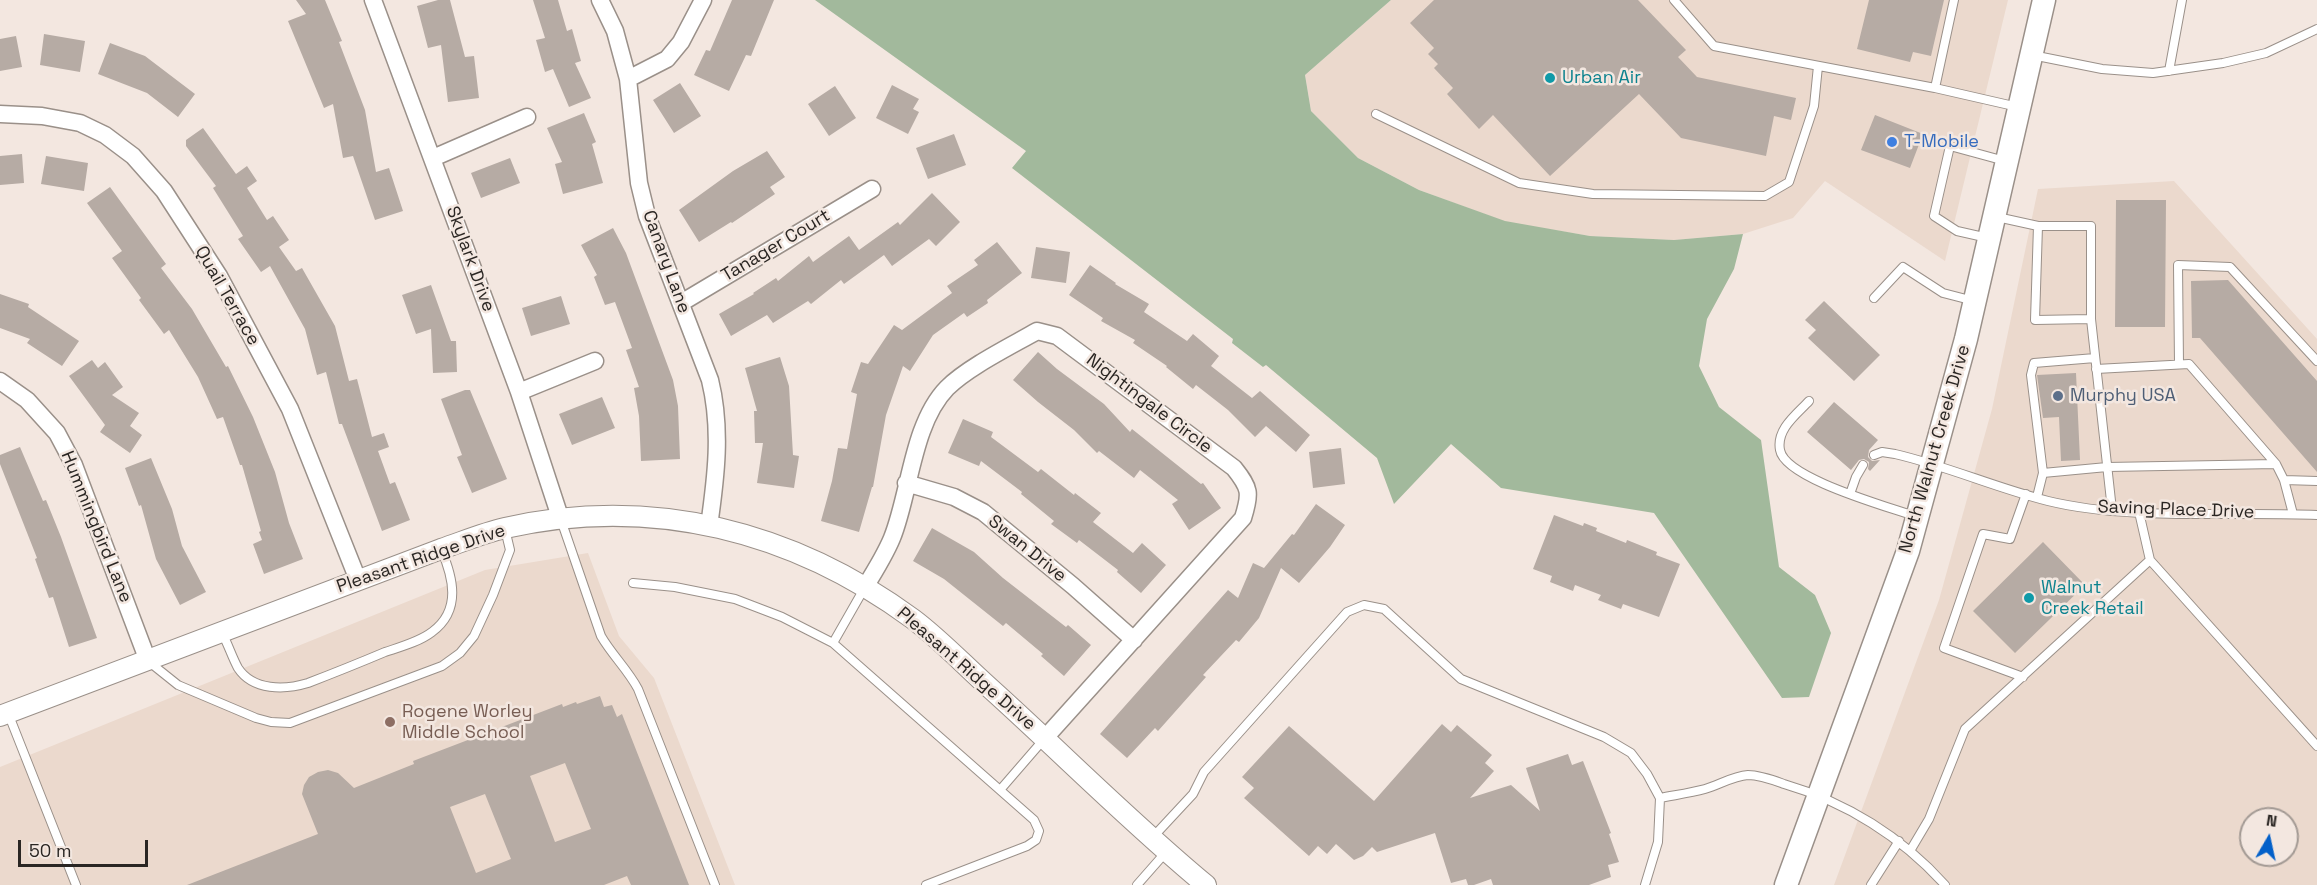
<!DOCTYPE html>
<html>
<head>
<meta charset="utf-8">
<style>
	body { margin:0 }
	#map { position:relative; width:2317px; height:885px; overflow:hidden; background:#f3e7e0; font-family:"Space Grotesk",sans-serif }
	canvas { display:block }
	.north { position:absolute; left:2239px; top:807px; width:60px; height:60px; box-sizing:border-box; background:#f3e7e0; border:2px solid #a39a94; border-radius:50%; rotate:9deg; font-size:16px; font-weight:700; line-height:24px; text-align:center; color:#2a2623 }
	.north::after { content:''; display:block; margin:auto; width:21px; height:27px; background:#0360c9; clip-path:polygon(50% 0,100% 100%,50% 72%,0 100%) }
	.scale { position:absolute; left:18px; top:840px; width:130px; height:27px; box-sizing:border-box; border:3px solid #2a2623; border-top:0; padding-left:8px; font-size:18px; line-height:21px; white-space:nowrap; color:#2a2623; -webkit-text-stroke:4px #f3e7e0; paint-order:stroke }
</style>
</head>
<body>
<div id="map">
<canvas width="2317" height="885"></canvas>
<div class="north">N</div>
<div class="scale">50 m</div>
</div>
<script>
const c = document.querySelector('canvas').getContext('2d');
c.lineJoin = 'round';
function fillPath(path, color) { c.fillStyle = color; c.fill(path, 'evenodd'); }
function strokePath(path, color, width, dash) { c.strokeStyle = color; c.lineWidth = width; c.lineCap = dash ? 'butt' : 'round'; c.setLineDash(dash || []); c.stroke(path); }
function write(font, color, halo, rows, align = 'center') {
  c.font = font + ' "Space Grotesk",sans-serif'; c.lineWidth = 5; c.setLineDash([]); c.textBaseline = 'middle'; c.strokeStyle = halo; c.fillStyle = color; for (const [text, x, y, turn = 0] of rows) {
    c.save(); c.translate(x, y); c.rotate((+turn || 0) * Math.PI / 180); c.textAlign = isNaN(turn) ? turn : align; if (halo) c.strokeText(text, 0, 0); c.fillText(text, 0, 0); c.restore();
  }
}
const built = new Path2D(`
	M1391 0H2008L1945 261 1825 181 1793 218 1743 234 1674 240 1590 236 1506 222 1419 190 1358 158 1311 111 1305 75Z
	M2174 181 2317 339V885H1834L1939 600 1992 409 2038 189ZM2251 819H2287V855H2251Z
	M588 553 619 636 654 678 735 885H0V767L485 570Z`);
const forest = new Path2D(`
	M815 0H1391L1305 75 1311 111 1358 158 1419 190 1505 221 1590 236 1674 240 1743 234 1734 269 1707 319 1699 366 1719 407 1761 440 1779 567 1815 595 1831 633 1809 697 1782 698 1654 513 1501 488 1451 444 1394 504 1377 458 1266 365 1263 367 1232 343 1233 339 1012 168 1026 151Z`);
const building = new Path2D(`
	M296 0H325L342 41 339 42 365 110 376 172 389 168 403 211 375 220 353 156 343 158 333 104 324 108 288 21 306 14Z
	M438 0H450L465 57 474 56 479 98 448 102 441 45 428 48 417 6Z
	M533 0H558L567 31 572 29 581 61 575 63 591 98 569 107 553 69 545 72 536 40 545 38Z
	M732 0H774L751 56 746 55 729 91 694 75 706 50 710 51Z
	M1434 0H1638L1686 50 1678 57 1697 77 1796 98 1791 120 1774 116 1766 156 1681 138 1639 94 1550 176 1493 115 1479 129 1447 94 1453 88 1434 68 1438 64 1428 54 1434 48 1410 23Z
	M1869 0H1944L1931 56 1913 52 1910 62 1857 49Z
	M44 34 85 41 80 72 40 65Z
	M16 36 22 67 0 71V39Z
	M110 43 145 56 195 94 178 117 147 93 98 74Z
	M680 83 701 116 674 133 653 100Z
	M892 85 919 99 913 109 919 112 908 134 876 118Z
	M835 86 856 118 829 136 808 104Z
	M584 113 596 142 592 144 603 183 563 194 555 164 562 162 547 128Z
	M1875 115 1923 134 1910 168 1861 150Z
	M203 128 236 174 247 166 257 181 247 188 267 220 273 216 289 240 279 247 296 271 302 268 335 326 349 381 357 379 372 437 384 433 389 447 378 451 390 484 395 482 410 520 382 531 342 424H339L326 372 317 375 305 329 270 266 261 272 238 239 243 236 213 188 216 186 186 146V140Z
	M954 134 966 165 928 179 916 148Z
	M767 151 785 177 770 187 775 194 732 223 731 222 699 242 679 210 733 171Z
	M22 154 24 183 0 185V156Z
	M46 156 88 163 84 191 41 184Z
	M510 158 520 183 481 198 471 173Z
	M110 187 166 264 161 268 192 309 226 367 228 366 253 417 275 472 289 523 303 559 264 574 253 544 262 540 259 532 261 531 242 465H240L223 417 217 419 198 377 169 330 164 334 139 300 141 298 112 258 122 251 87 203Z
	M932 193 960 222 936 246 929 239 892 266 884 255 844 284 841 280 811 304 808 301 773 323 767 315 731 336 719 314 754 294 753 293 776 278 778 281 809 256 813 262 849 236 859 250 898 222 900 225Z
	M2116 200H2166L2165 327H2115Z
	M613 228 626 253 673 380 678 406 680 459 641 461 639 416 634 388 639 387 626 350 632 348 615 302 605 305 594 277 597 275 581 245Z
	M997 242 1022 273 987 300 988 303 967 317 964 313 933 335 910 371 903 366 886 415 873 487H872L859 532 821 521 832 481 838 448 847 449 857 394 851 392 861 362 868 364 894 325 902 330 952 293 947 286 978 265 974 260Z
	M1036 247 1070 252 1066 283 1031 278Z
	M1090 265 1116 283 1115 284 1149 304 1144 312 1187 341 1193 334 1219 356 1211 366 1252 398 1260 391 1310 435 1296 452 1266 426 1255 437 1228 410 1196 385 1193 389 1166 367 1167 366 1133 343 1135 340 1101 321 1103 318 1069 295Z
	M2228 280 2317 381V472L2200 338H2192L2191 281Z
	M431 285 451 341H456L457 372 433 373 431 329 416 334 402 295Z
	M0 294 29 304 28 307 79 341 62 366 27 343 30 339 0 328Z
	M561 296 570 324 531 336 522 308Z
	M1824 301 1880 355 1854 381 1808 338 1816 330 1805 320Z
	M1038 352 1057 369 1104 404 1130 432 1132 429 1201 484 1203 483 1221 508 1189 530 1172 504 1178 500 1140 470 1134 478 1099 451 1097 453 1074 430 1038 402 1013 380Z
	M780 357 789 386 793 455 799 456 794 488 757 483 763 443H755L754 411H757L745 368Z
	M92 360 98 368 105 362 123 387 112 395 139 413 130 426 142 435 130 453 100 432 105 425 69 376Z
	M2076 373 2080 460 2061 461 2059 417 2043 418 2037 375Z
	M465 390H470L507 479 472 493 457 457 462 455 441 399Z
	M602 397 615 428 572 445 559 414Z
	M1834 402 1878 440 1869 450 1868 457 1872 461 1880 460 1870 471 1868 469 1869 462 1864 459 1859 460 1851 470 1807 432Z
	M963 419 993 432 991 437 1038 472 1041 469 1074 495 1075 493 1101 513 1093 522 1133 553 1142 543 1166 565 1141 593 1117 572 1118 570 1079 540 1077 543 1051 524 1054 521 1021 494 1022 492 981 461 979 466 948 453Z
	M20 447 43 501 46 500 61 537 97 638 69 647 53 597 49 598 35 559 37 558 0 464V455Z
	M1341 448 1345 484 1313 488 1309 452Z
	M151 458 172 509 182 546 206 592 180 605 156 559 141 505 139 506 125 468Z
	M1316 504 1345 525 1330 547 1299 583 1281 568 1259 618 1239 642 1236 640 1203 675 1206 677 1158 731 1155 728 1127 758 1100 734 1228 590 1238 598 1253 563 1264 568 1292 534 1294 535Z
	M1554 515 1583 526 1584 523 1597 528 1596 531 1626 543 1627 540 1657 552 1656 555 1680 564 1659 617 1623 604 1621 609 1598 600 1601 595 1575 585 1573 591 1550 582 1552 576 1533 569Z
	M932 528 974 552 1003 578 1066 627 1068 625 1091 645 1064 676 1041 656 1043 654 1006 623 1003 626 944 579 913 561Z
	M2043 542 2085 585 2015 653 1973 611Z
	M600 696 604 707 612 705 617 717 622 714 689 885H631L627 876 604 885H187L318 834 302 794 304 785 309 777 318 772 328 770 338 773 354 788 414 764 413 761 562 704 563 707 576 702 577 704ZM565 763 591 829 555 842 530 776ZM485 794 511 859 476 873 450 807Z
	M1442 724 1451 732 1457 725 1492 755 1485 763 1494 771 1470 798 1511 785 1540 811 1526 768 1568 754 1572 765 1583 761 1611 833 1609 834 1619 862 1608 865 1611 877 1589 885H1493L1491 879 1474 885H1468L1466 879 1451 883 1435 833 1377 852 1372 847 1363 856 1354 860 1336 844 1327 854 1318 846 1309 856 1244 798 1254 788 1242 777 1289 726 1374 801Z`);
const service = new Path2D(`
	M1674 0 1714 46 1935 88 2018 107
	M2032 55 2102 69 2153 73 2223 63 2266 53 2317 29
	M2169 71 2182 0
	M1935 88 1954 0
	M1376 114 1519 183 1593 194 1765 196 1789 182 1814 106 1818 66
	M1997 217 2038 226 2035 320 2091 319V226H2038
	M1988 238 1957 231 1934 216 1950 146 2005 161
	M1874 298 1903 267 1943 293 1974 301
	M2091 319 2112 510
	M2179 364 2178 265 2230 267 2317 361
	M2096 369 2189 364 2276 464 2284 480 2293 514
	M1809 401C1797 414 1776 429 1780 450 1785 479 1890 507 1917 517
	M1874 455 1882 452 1895 454C1947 466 1996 488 2048 501 2130 521 2231 511 2317 515
	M2043 473 2107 467 2276 464
	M2284 480 2317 481
	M1850 494 1856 477 1863 465
	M2037 497 2043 473 2031 375 2034 363 2095 358
	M561 520 601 636C612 655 628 670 638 689L715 885
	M2150 560 2317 746
	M633 583 675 587 735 599 782 617 833 643 1034 820 1039 831 1036 840 1027 846 926 885
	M222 633C228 644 232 657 238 668 253 691 285 690 308 683 334 673 359 663 385 652 400 647 419 642 432 632 462 610 453 577 441 549
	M833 643 865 587
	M148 661 178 685 256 718 271 722 290 723 442 666 460 653 474 636 493 595 510 550 505 529
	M2023 677 1944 648 1983 534 2010 539 2026 494
	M8 713 76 885
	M1000 790 1045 738
	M1153 837 1193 794 1204 772 1347 612 1364 605 1384 609 1461 679 1604 737 1631 753 1647 774 1660 798
	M1910 851 1929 819 1965 729 2150 560 2139 512
	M1137 885 1166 852
	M1645 885 1658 842 1660 798C1675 795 1690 793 1705 789 1719 785 1733 776 1748 775 1760 775 1773 780 1784 784 1846 802 1902 837 1945 885
	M1871 885 1899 841`);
const minor = new Path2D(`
	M373 0 519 392 561 520
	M600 0 615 31 628 79 639 183 647 216 710 380C722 429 716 477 709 526
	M628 79 667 59 681 42 703 0
	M0 114 42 116 80 123 105 135 133 156 164 191 219 276 290 409 358 580
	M433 158 527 117
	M681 303 872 189
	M0 381 27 400 57 433 74 465 148 661
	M519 392 595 361
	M906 483 954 497 983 512 1073 586 1134 640
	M865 587C875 571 885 555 892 538 910 494 912 424 947 388 968 367 1011 346 1037 331L1057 336 1234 468C1250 488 1251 493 1243 518L1045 738`);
const tertiary = new Path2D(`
	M0 716 441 549C462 542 483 533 505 528 653 495 793 531 913 619 941 640 965 666 991 689 1063 754 1131 823 1206 885`);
const secondary = new Path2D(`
	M1786 885 1908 551 1966 339 2044 0`);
const markers = [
	[1550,78,6,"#0f9aa8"],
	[1892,142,6,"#3f7fe0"],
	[2058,396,6,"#5c6f8a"],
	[2029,598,6,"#0f9aa8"],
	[390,722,6,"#8d6e63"]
];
const cultureNames = [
	["Urban Air",1562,78],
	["Walnut",2041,588],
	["Creek Retail",2041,609]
];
const shopNames = [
	["T-Mobile",1904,142]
];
const streetNames = [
	["Tanager Court",776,246,-31],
	["Skylark Drive",470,259,70],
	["Canary Lane",666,262,70],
	["Quail Terrace",227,296,60],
	["Nightingale Circle",1149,404,37],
	["North Walnut Creek Drive",1935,449,-74],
	["Saving Place Drive",2176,510,2],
	["Hummingbird Lane",96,527,68],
	["Swan Drive",1027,549,39],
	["Pleasant Ridge Drive",421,559,-19],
	["Pleasant Ridge Drive",966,669,41]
];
const serviceNames = [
	["Murphy USA",2070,396]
];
const educationNames = [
	["Rogene Worley",402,712],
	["Middle School",402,733]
];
fillPath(built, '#ebd9cd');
fillPath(forest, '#a2b99c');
fillPath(building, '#b6aba4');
strokePath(service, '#9a9089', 10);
strokePath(minor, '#9a9089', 19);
strokePath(tertiary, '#9a9089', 22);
strokePath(secondary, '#9a9089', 25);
strokePath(service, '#fff', 8);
strokePath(minor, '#fff', 16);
strokePath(tertiary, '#fff', 20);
strokePath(secondary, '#fff', 22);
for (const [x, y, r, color] of markers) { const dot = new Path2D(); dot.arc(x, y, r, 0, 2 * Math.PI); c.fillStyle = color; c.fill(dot); strokePath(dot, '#f3e7e0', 2); }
write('18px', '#0d838f', '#f3e7e0', cultureNames, 'left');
write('18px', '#366cbe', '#f3e7e0', shopNames, 'left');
write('18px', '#2a2623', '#f3e7e0', streetNames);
write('18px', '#4e5e75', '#f3e7e0', serviceNames, 'left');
write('18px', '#785e54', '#f3e7e0', educationNames, 'left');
</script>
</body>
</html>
